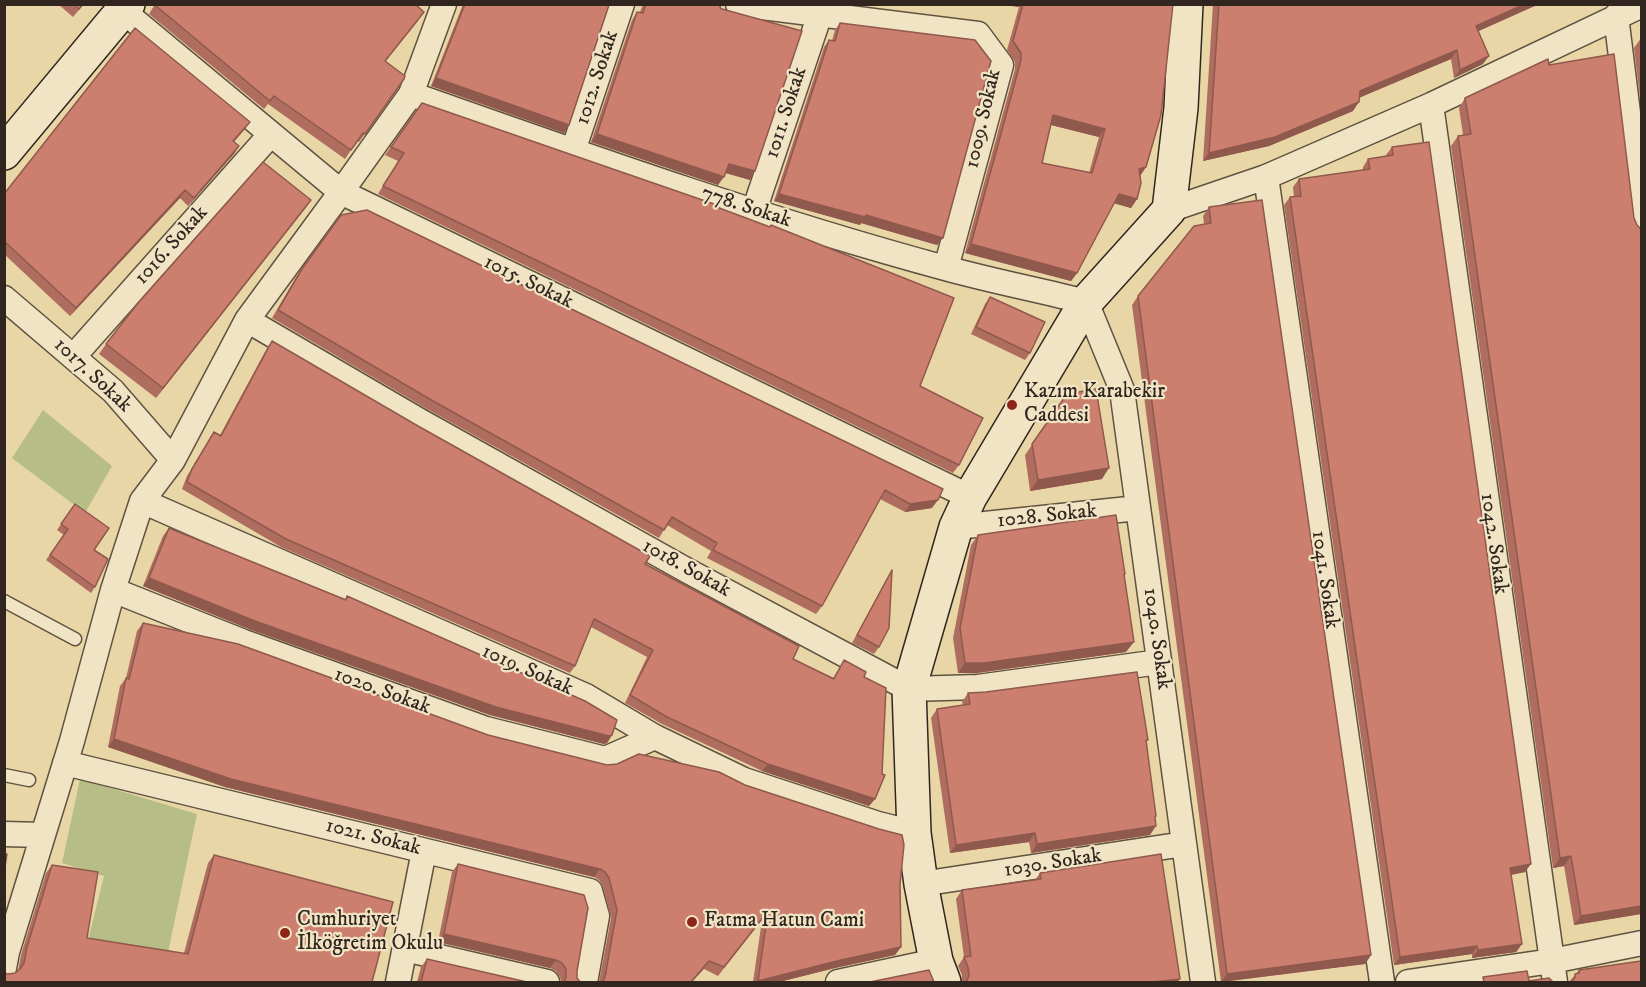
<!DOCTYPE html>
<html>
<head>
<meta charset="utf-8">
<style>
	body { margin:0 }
	#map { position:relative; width:1646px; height:987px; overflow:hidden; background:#e9d6a6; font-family:"IM FELL DW Pica",serif }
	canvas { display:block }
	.frame { position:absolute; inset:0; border:6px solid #31261f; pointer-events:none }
</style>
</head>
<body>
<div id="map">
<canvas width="1646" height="987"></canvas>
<div class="frame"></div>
</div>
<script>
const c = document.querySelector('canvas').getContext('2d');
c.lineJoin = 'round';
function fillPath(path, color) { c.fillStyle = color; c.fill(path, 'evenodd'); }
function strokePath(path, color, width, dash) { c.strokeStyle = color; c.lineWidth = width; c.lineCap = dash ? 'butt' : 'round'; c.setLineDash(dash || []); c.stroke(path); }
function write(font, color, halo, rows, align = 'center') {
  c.font = font + ' "IM FELL DW Pica",serif'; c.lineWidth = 4.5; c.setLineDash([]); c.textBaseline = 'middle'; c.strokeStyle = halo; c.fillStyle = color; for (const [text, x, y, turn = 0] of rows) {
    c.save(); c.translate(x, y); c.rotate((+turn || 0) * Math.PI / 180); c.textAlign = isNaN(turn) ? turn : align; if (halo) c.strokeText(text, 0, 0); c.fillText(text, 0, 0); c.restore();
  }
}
const green = new Path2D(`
	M43 410 112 466 85 513 12 458Z
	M80 779 197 814 166 962 88 940 104 876 62 863Z`);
const lane = new Path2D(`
	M4 601 75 639
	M4 775 29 780`);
const street = new Path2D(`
	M738 4 978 34 1001 65 946 268
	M123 11 341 192 970 497
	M1616 16 1642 226
	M411 94C587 156 764 219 945 268 992 281 1039 290 1086 302L1122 390 1203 982
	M1431 105 1555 982
	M573 151 622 4
	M1266 177 1382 982
	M1169 210 1266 177 1431 105 1642 5
	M754 211 820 14
	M4 298 113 391 173 460
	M247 320 420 421 688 571 909 689 978 687 1159 662
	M73 357 271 134
	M142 501 586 696 655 737 744 780 878 824 914 833
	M956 527 1138 508
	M113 590 244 642 486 729 605 759 655 737
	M65 763 590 891 597 916 585 982
	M4 834 43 835
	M921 884 1184 844
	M405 949 547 982
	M4 968 7 952 72 741 113 590 142 501 173 460 247 320 341 192 411 94 444 4
	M398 982 424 851
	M838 982 936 961
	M1408 982 1552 961 1642 943`);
const secondary = new Path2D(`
	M4 153 128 4
	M944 982 936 961 921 884 914 833 909 689 956 527 970 497 1086 302 1169 210 1181 108 1186 4`);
const wall = new Path2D(`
	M58 4H84L73 17Z
	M155 4 418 21 385 62 404 79 359 142 357 141 345 159 268 104 264 109 149 14Z
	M463 4H607L569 125 564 133 431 86Z
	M643 4H721L720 8 750 180 725 173 718 185 591 142 632 20 637 12H640Z
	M999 4H1173L1146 167 1140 176 1137 199 1131 208 1114 203 1077 273 1071 281 965 253 1015 69V62L1007 50 1019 7ZM1051 125 1099 137 1089 173 1042 163Z
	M1213 4H1539L1478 31 1483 64 1454 78 1451 59 1360 97 1353 111 1269 146 1203 161Z
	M840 23 943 238 937 245 861 223 860 225 774 201 824 47 829 40 832 41 835 30Z
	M1641 38V106L1634 48Z
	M1549 65 1634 218 1637 225 1641 914 1574 925 1564 866 1553 868 1451 146 1458 136 1463 135 1459 108 1465 98Z
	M422 103 714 206 920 386 959 465 953 473 378 194 398 161 385 155Z
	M250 122 244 130 234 142 239 146 234 154 188 206 180 198 70 316 4 254V194Z
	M1392 147 1525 872 1511 875 1522 944 1516 952 1472 958V954L1394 965 1284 205 1290 197H1294L1293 187 1299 179 1363 170V167L1368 159 1386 156V155Z
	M311 200 156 398 99 354 106 344Z
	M1209 207 1371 955 1365 964 1221 982 1132 305 1138 296 1204 224 1203 216Z
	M341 215 932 508 905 512 880 499 822 606 816 614 707 558 711 551 667 525 659 538 427 409 272 318 296 277Z
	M990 297 1030 353 1025 360 971 334 985 304Z
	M272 341 645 564 793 659 833 678 844 660 864 677 875 799 869 806 762 771 662 724 625 703 647 657 591 627 575 666 570 673 281 547 182 489 187 476 214 432 220 435 267 348Z
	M1067 394 1102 479 1030 491 1025 455Z
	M75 504 94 550 95 587 91 593 46 560 64 535 57 530Z
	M169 528 345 599 347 596 612 735 607 743 604 744 490 715 249 629 143 586 163 536Z
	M978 535 1125 574 1124 575 1126 652 977 673H958L953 638 971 545Z
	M892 570 879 647 874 654 852 643 887 578Z
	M143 623 900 884 901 947 895 955 835 968 779 982H753L762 920 718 976 704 969 692 982H599L611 918 603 887 599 880 594 877 225 787 108 747 120 686 126 678 137 631Z
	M968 693 1146 742 1155 818 1150 835 1031 853 1029 842 950 853 931 718 937 709 963 705 962 702Z
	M214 855 372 982 8 974 15 973 18 971 21 955 46 873 52 865 87 938 184 953 208 863Z
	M458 864 577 971V978L580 982H561L560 977 556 971 550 968 438 942 452 872Z
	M1040 873 1180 979 1177 982H962V975L958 966 964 957 956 899 962 890 1035 880Z
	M427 959 527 982H417L421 967Z
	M1579 970 1641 982H1569Z`);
const shadedWall = new Path2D(`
	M999 4H1021L1019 7Z
	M1525 4H1539L1470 35 1476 26Z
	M1457 50 1451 59 1354 100 1360 91Z
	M1489 56 1483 64 1454 78 1460 70Z
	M436 78 569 125 564 133 431 86Z
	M1359 102 1353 111 1269 146 1203 161 1209 153Z
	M1053 115 1105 129 1099 137 1047 124Z
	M250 122 244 130 227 149 233 141Z
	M597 134 724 177 718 185 591 142Z
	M239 146 234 154 188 206 194 198Z
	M729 164 755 171 750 180 723 172Z
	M1146 167 1140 176 1139 169Z
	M185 190 180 198 70 316 76 308Z
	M779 194 866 215 943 238 937 245 861 223 860 225 774 201Z
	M1119 194 1137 199 1131 208 1113 203Z
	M311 200 304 210 156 398 163 388Z
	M971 244 1077 273 1071 281 965 253Z
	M1109 468 1102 479 1030 491 1038 480Z
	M938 500 932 508 905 512 910 504Z
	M149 578 612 735 607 743 604 744 490 715 249 629 143 586Z
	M1134 642 1126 652 977 673H958L965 663Z
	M114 739 600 869 594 877 225 787 108 747Z
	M768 764 875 799 869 806 762 771Z
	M1156 826 1150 835 1031 853 1037 844Z
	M1035 833 1029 842 950 853 956 845Z
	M1571 856 1564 866 1553 868 1560 858Z
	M1531 864 1525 872 1504 876 1510 868Z
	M1641 906V914L1574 925 1581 916Z
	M444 934 556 960 550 968 438 942Z
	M1522 944 1516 952 1472 958 1478 950Z
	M1477 946 1472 954 1394 965 1400 957Z
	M901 947 895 955 835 968 779 982H757L758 981 841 960Z
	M1371 955 1365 964 1221 982 1227 974Z
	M1180 979 1177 982H1153Z`);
const building = new Path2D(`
	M73 4H83L79 9Z
	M155 4H415L424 12 385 61 405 76 404 79 365 134 363 133 351 150 274 96 270 101 155 5Z
	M465 4 609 5 569 125 436 78Z
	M646 4H721L720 8 722 9 802 31 755 171 729 164 724 177 597 134 637 12 643 13Z
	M1023 4H1173L1161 115 1146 167 1139 169 1141 183 1137 199 1119 194 1077 273 971 244 1021 60V53L1013 41ZM1053 115 1105 129 1092 173 1042 163Z
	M1219 4H1525L1476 26 1489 56 1460 70 1457 50 1360 91 1359 102 1275 137 1209 153Z
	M840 23 975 40 991 61 943 238 866 215 865 217 779 194 829 40 835 41Z
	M135 28 250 122 233 141 239 146 194 198 185 190 76 308 4 241V194Z
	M1614 54 1634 218 1637 225 1641 229V906L1581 916 1571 856 1560 858 1458 136 1471 134 1465 98 1548 59 1549 65Z
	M422 103 714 204V206L770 227 771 225 954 298 920 386 983 418 959 465 383 186 404 153 391 147Z
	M1429 142 1531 864 1510 868 1522 944 1478 950 1477 946 1400 957 1290 197 1301 196 1299 179 1370 169 1368 159 1393 155 1392 147Z
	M263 162 311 200 163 388 106 344 138 303Z
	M1262 200 1371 955 1227 974 1138 296 1194 226 1211 223 1209 207Z
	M367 210 943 489 938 500 910 504 885 490 822 606 713 550 717 543 672 517 664 530 433 401 278 310 302 269 341 215Z
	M990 297 1045 322 1030 353 976 327Z
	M272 341 418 426 650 556 645 564 799 646 793 659 834 679 844 660 866 672 864 677 886 688 882 774 885 775 875 799 768 764 667 717 630 695 653 650 594 619 575 666 286 539 187 482 192 469 214 432 221 436Z
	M1096 389 1109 468 1038 480 1032 444 1067 394Z
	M75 504 109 528 94 550 108 559 95 587 50 555 68 529 61 524Z
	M1116 515 1125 574H1124L1134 642 984 663H965L960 628 978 535Z
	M169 528 346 600 347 596 585 701 617 720 612 735 609 736 496 707 255 621 149 578Z
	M892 570 889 628 879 647 857 635Z
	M143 623 238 644 488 735 607 765 617 764 639 754 719 772 745 785 879 829 902 835 904 845 900 884 901 947 841 960 758 981 768 911 724 967 709 961 691 982H602L605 977 617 910 609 878 605 872 600 869 231 779 114 739 126 678 129 679Z
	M1137 672 1148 740H1146L1156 816 1155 817 1156 826 1037 844 1035 833 956 845 937 709 970 704 968 693 986 692Z
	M4 854H7L4 873Z
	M1161 854 1180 979 1153 982H966L969 976 968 967 964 957 971 956 962 890 1041 879 1040 873Z
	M214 855 393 902 372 982H4V973L8 974 15 973 20 969 24 963 27 947 52 865 98 872 87 938 188 954Z
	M458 864 584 895 588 908 577 971V978L580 982H564L566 978V969L562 963 556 960 444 934Z
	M427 959 527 982H421Z
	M1641 961V982H1571L1575 978V974L1579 973V970Z
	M929 970 934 982H870Z
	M1527 971 1529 981 1549 978 1553 982H1484L1483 977Z`);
const markers = [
	[1012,405,6,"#8f2418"],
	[692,922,6,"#8f2418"],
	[285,933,6,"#8f2418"]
];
const streetNames = [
	["1012. Sokak",598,78,-72],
	["1011. Sokak",787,113,-72],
	["1009. Sokak",984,119,-77],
	["778. Sokak",746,208,18],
	["1016. Sokak",172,246,-48],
	["1015. Sokak",528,283,26],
	["1017. Sokak",92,376,43],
	["1028. Sokak",1047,517,-6],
	["1042. Sokak",1493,544,82],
	["1018. Sokak",686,569,29],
	["1041. Sokak",1324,580,82],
	["1040. Sokak",1156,639,82],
	["1019. Sokak",527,671,24],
	["1020. Sokak",382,692,20],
	["1021. Sokak",373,838,14],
	["1030. Sokak",1053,864,-9]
];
const poiNames = [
	["Kazım Karabekir",1024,393],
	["Caddesi",1024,417],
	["Cumhuriyet",297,921],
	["İlköğretim Okulu",297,945],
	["Fatma Hatun Cami",704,922]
];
fillPath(green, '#b7bd86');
strokePath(lane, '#5f5241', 15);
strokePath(street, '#5f5241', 27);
strokePath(secondary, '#31261f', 36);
strokePath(lane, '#f1e4c5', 12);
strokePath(street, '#f1e4c5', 24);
strokePath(secondary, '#f1e4c5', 33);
fillPath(wall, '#af6d5f');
fillPath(shadedWall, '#8f594d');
fillPath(building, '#cc7f6e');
strokePath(building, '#8f594d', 1.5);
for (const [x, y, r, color] of markers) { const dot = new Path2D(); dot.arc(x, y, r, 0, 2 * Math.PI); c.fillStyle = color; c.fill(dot); strokePath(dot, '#f1e4c5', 2); }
write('21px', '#31261f', '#f1e4c5', streetNames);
write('21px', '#31261f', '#f1e4c5', poiNames, 'left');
</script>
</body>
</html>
